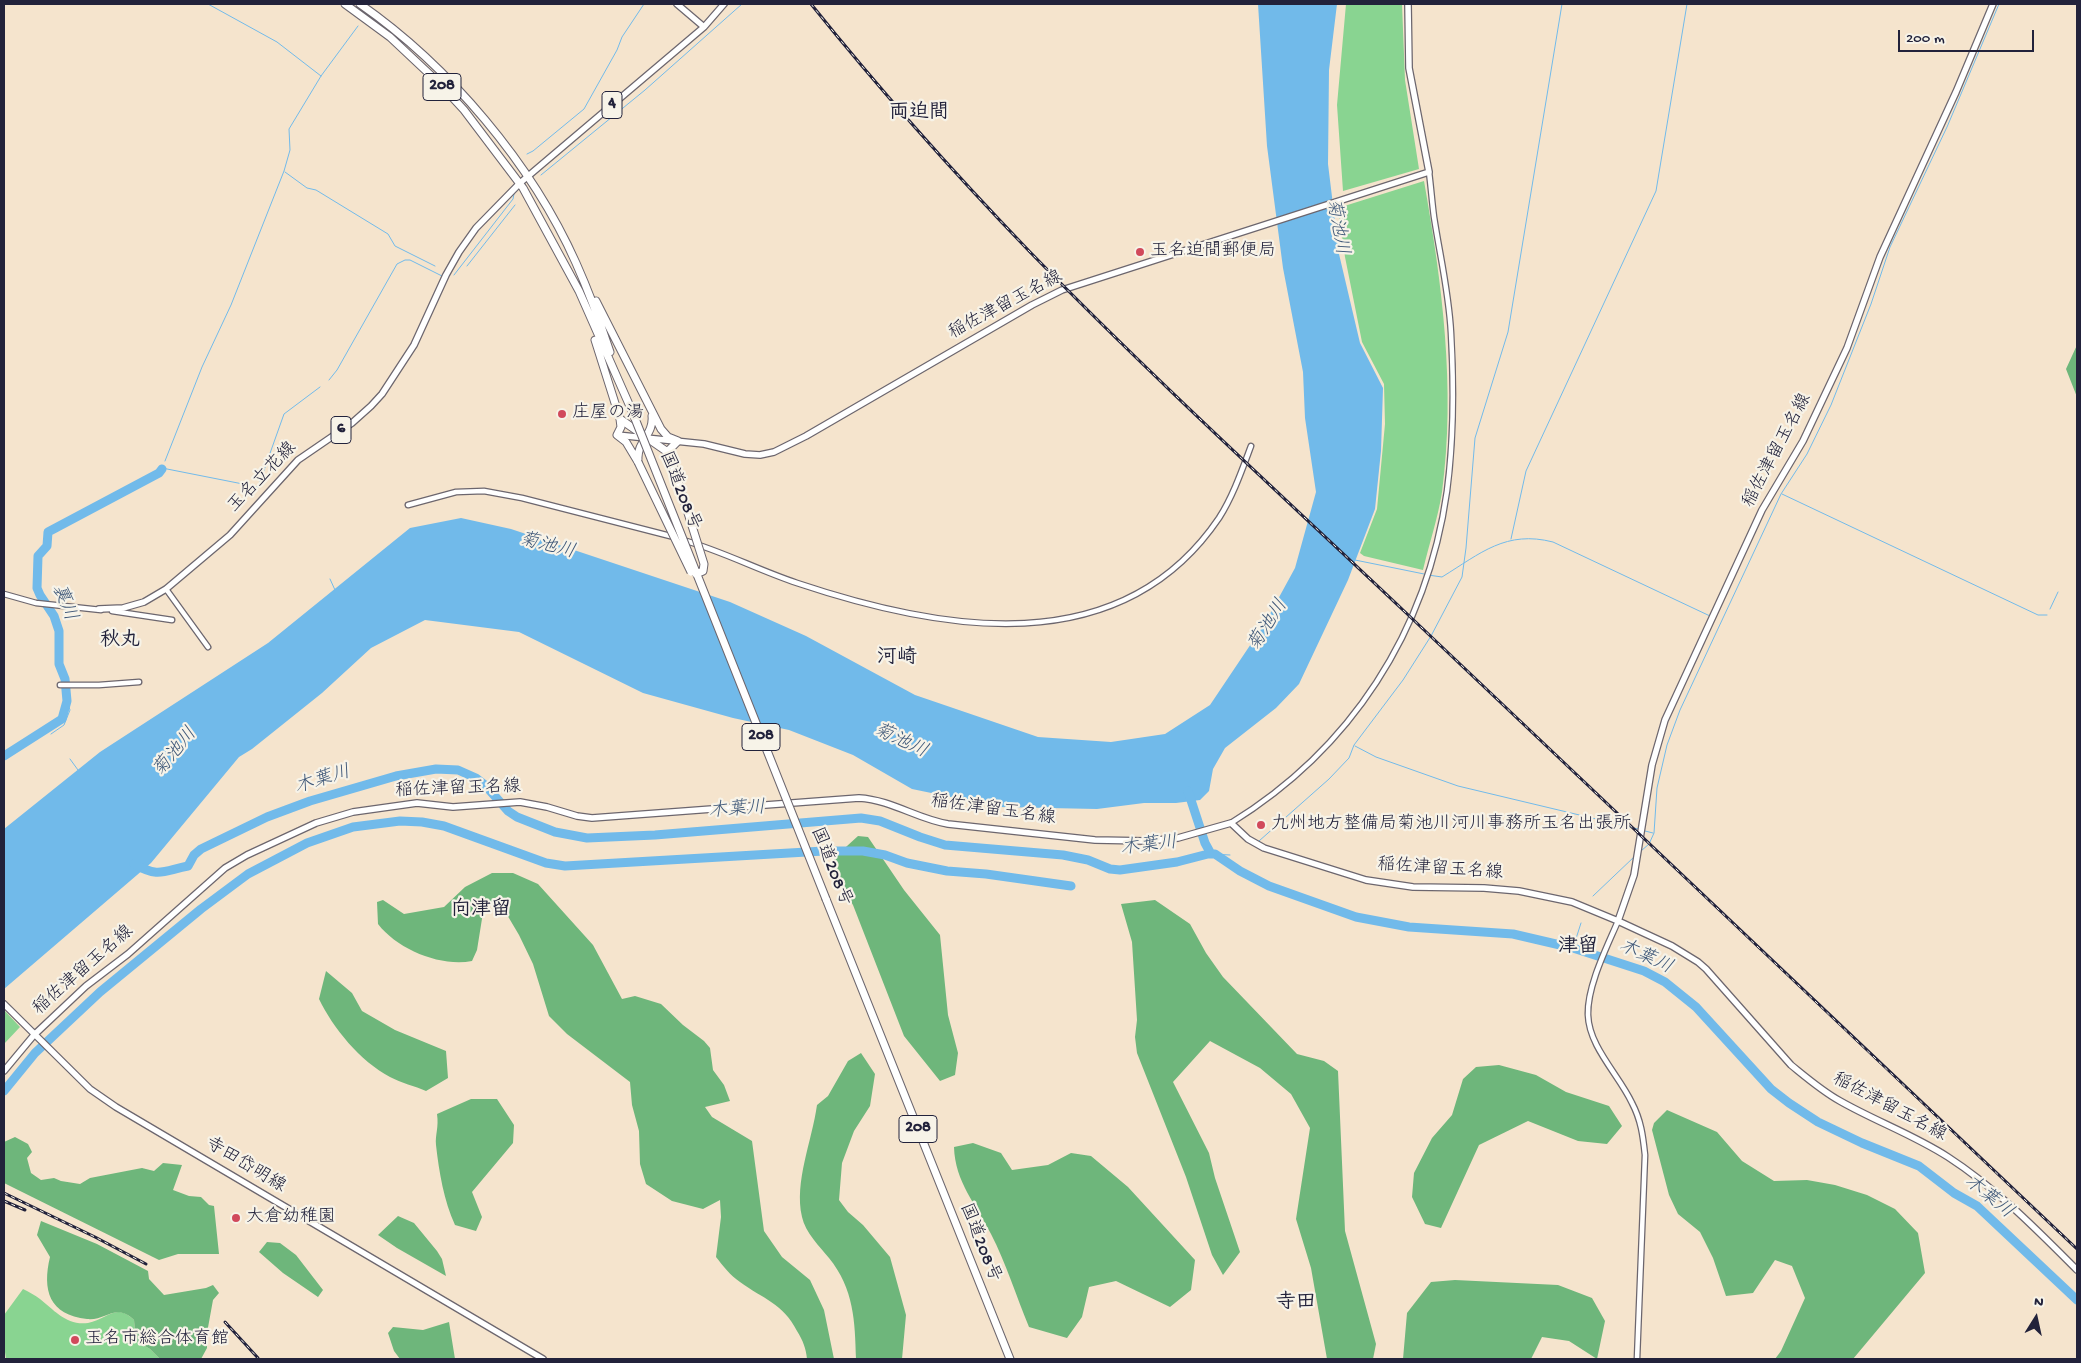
<!DOCTYPE html>
<html>
<head>
<meta charset="utf-8">
<style>
	body { margin:0 }
	#map { position:relative; width:2081px; height:1363px; overflow:hidden; background:#f5e4cd; font-family:"Gochi Hand",sans-serif }
	canvas { display:block }
	.frame { position:absolute; inset:0; border:5px solid #22223b; pointer-events:none }
	.north { position:absolute; left:2011px; top:1293px; width:50px; height:50px; -webkit-text-stroke:4px #f7f3e8; paint-order:stroke; rotate:10deg; font-size:14px; font-weight:700; line-height:20px; text-align:center; color:#22223b }
	.north::after { content:''; display:block; margin:auto; width:18px; height:22px; background:#22223b; clip-path:polygon(50% 0,100% 100%,50% 72%,0 100%) }
	.scale { position:absolute; left:1898px; top:30px; width:136px; height:22px; box-sizing:border-box; border:2px solid #22223b; border-top:0; padding-left:6px; font-size:15px; line-height:18px; white-space:nowrap; color:#22223b; -webkit-text-stroke:4px #f7f3e8; paint-order:stroke }
</style>
</head>
<body>
<div id="map">
<canvas width="2081" height="1363"></canvas>
<div class="frame"></div>
<div class="north">N</div>
<div class="scale">200 m</div>
</div>
<script>
const c = document.querySelector('canvas').getContext('2d');
c.lineJoin = 'round';
function fillPath(path, color) { c.fillStyle = color; c.fill(path, 'evenodd'); }
function strokePath(path, color, width, dash) { c.strokeStyle = color; c.lineWidth = width; c.lineCap = dash ? 'butt' : 'round'; c.setLineDash(dash || []); c.stroke(path); }
function write(font, color, halo, rows, align = 'center') {
  c.font = font + ' "Gochi Hand","Klee One",sans-serif'; c.lineWidth = 4.5; c.setLineDash([]); c.textBaseline = 'middle'; c.strokeStyle = halo; c.fillStyle = color; for (const [text, x, y, turn = 0] of rows) {
    c.save(); c.translate(x, y); c.rotate((+turn || 0) * Math.PI / 180); c.textAlign = isNaN(turn) ? turn : align; if (halo) c.strokeText(text, 0, 0); c.fillText(text, 0, 0); c.restore();
  }
}
const green = new Path2D(`
	M1346 4H1402L1405 80 1419 169 1343 191 1337 105Z
	M1424 181C1442 283 1456 388 1442 492 1438 518 1429 544 1423 570L1364 556 1360 553 1377 509 1385 424 1384 384 1362 342 1345 257 1338 208Z
	M4 1010 20 1027 4 1044Z
	M23 1289C29 1292 35 1295 40 1299 54 1310 67 1326 88 1323 107 1320 115 1302 134 1320L136 1341 150 1349 160 1359H6L4 1345V1315Z`);
const forest = new Path2D(`
	M2077 345V397L2066 369Z
	M858 836 868 837 904 890 940 935 948 1015 958 1053 955 1075 940 1081 904 1036 853 905 829 866 836 856Z
	M492 873H513L538 884 593 945 622 999 635 996 661 1004 683 1025 704 1041 710 1048 713 1070 724 1085 730 1101 705 1107 712 1117 752 1141 764 1231 782 1257 810 1280 824 1310 834 1359H807C806 1348 803 1341 797 1331 783 1303 763 1299 740 1282 730 1275 723 1266 716 1257L721 1217 720 1200 703 1209 672 1201 646 1184 640 1164 639 1131 632 1105 630 1082 567 1034 549 1016 533 964 519 935 506 913 485 900 477 950 472 961C441 967 398 950 378 924L377 902 383 900 404 914 444 907 465 887Z
	M1155 900 1190 924 1206 953 1223 977 1297 1054 1324 1061 1338 1071 1345 1231 1376 1344 1373 1359H1327L1311 1268 1296 1219 1310 1128 1291 1094 1260 1068 1210 1041 1173 1082 1209 1153 1215 1178 1240 1252 1223 1275 1212 1255 1186 1177 1137 1053 1135 1037 1137 1020 1132 942 1121 904Z
	M326 971 352 993 362 1011 395 1030 446 1051 448 1078 426 1091C415 1086 401 1083 390 1077 360 1061 333 1028 319 999Z
	M861 1053 875 1074 870 1106 854 1131 842 1163 839 1200 848 1212 863 1225 890 1257 906 1315 902 1359H856C855 1321 854 1289 829 1258 820 1247 805 1232 802 1217 794 1182 812 1141 817 1105L828 1096 848 1061Z
	M1499 1065 1536 1075 1566 1092 1609 1106 1622 1126 1607 1144 1578 1141 1528 1121 1479 1145 1441 1228 1425 1224 1412 1197 1414 1173 1432 1138 1452 1115 1463 1079 1476 1067Z
	M471 1099H497L514 1125 513 1143 472 1192 482 1217 476 1231 455 1225C444 1201 439 1172 436 1145 435 1135 439 1127 437 1114Z
	M1667 1110 1717 1132 1742 1161 1774 1181 1807 1180 1835 1185 1867 1195 1895 1209 1918 1233 1925 1273 1853 1359H1775L1781 1351 1805 1298 1792 1266 1775 1260 1753 1293 1726 1296 1713 1258 1700 1232 1678 1214 1669 1195 1652 1130 1654 1123Z
	M15 1137 28 1144 32 1152 27 1158 31 1173 41 1180 54 1178 61 1181 80 1184 90 1178 142 1168 154 1171 163 1163 182 1165 173 1190 189 1196 201 1197 209 1205 214 1206 219 1254H178L159 1260 4 1183V1142Z
	M973 1143 1001 1153 1012 1170 1048 1165 1071 1153 1091 1156 1128 1187 1195 1260 1191 1290 1170 1307 1116 1281 1089 1287 1082 1317 1067 1338 1029 1327C1016 1296 1006 1263 991 1234 976 1204 955 1182 954 1147Z
	M398 1216 414 1223 437 1251 442 1259 446 1276 397 1248 378 1235Z
	M41 1221 97 1244 148 1271 149 1279 164 1295 206 1288 213 1285 219 1293 213 1300 207 1333V1348L201 1359H160L150 1349 136 1341 134 1320C116 1302 106 1321 87 1319 49 1315 42 1290 50 1257L37 1235Z
	M267 1242 280 1243 296 1255 323 1290 318 1297 283 1273 259 1252Z
	M1455 1280 1558 1285 1592 1298 1605 1321 1597 1359 1569 1341 1542 1337 1531 1359H1403L1407 1313 1431 1282Z
	M449 1322 455 1359H400L394 1351 388 1333 393 1327 423 1330Z`);
const water = new Path2D(`
	M1258 4H1337L1329 70 1328 164 1339 254 1360 343 1383 388 1381 451 1375 509 1348 580 1299 684 1276 708 1225 748 1213 769 1209 791 1200 800 1176 803H1144L1097 809 999 807 912 789 853 755 789 730 733 718 643 693 519 632 425 620 371 648 322 693 252 749 239 757 151 863 4 989V829L100 752 268 643 410 528 461 518 511 529 730 602 806 636 915 695 1038 737 1111 742 1165 734 1210 705 1265 623 1295 568 1316 492 1305 418 1303 372 1283 268 1267 146Z`);
const stream = new Path2D(`
	M208 4 277 42 321 76
	M527 154 533 151 584 109 617 50 622 37 644 4
	M285 172 307 188 316 190 388 234 395 246 435 266
	M541 175 645 90 742 4
	M467 266 515 205
	M454 275 513 199 514 194
	M329 380 337 370 397 264 405 260H410L442 276
	M165 461 202 367 231 305 284 171 290 150 289 129 321 76 358 26
	M162 468 258 487
	M258 487 284 414 320 387
	M1782 494 2038 615H2047
	M1511 539 1526 471 1656 191 1687 4
	M1355 560 1424 574
	M1428 575 1442 577C1481 553 1506 530 1553 542L1710 616
	M330 579 335 590
	M2050 609 2058 592
	M51 734 64 725 70 710 67 701
	M1355 746 1376 757 1458 786 1638 829
	M70 759 78 770
	M1645 831 1653 833
	M1259 841 1329 779 1349 758 1354 745 1403 680 1431 636 1462 577 1466 548 1475 438 1508 332 1562 4
	M1641 851 1649 844 1654 833 1657 788 1667 745 1680 710 1781 494 1807 454 1831 405 1871 304 1890 247 1947 127 1999 4
	M1211 854 1230 855
	M1593 896 1634 857
	M1573 948 1581 923
	M4 1079V1078`);
const river = new Path2D(`
	M4 756 62 719 67 701 65 679 59 664V631L54 616 40 595 37 588 38 556 47 546 48 532 159 473 162 469
	M1188 791 1205 843 1211 854
	M134 864C159 878 163 871 188 866L194 855 201 849 267 817 310 801 396 776 436 769 458 770 476 778 485 785 508 811 517 817 555 832 587 838 655 835 861 818 880 821 920 837 945 845 1063 855 1088 860 1110 869 1120 870 1177 862 1208 854H1215L1240 871 1269 886 1356 917 1409 927 1513 934 1573 948 1644 971 1665 982 1696 1007 1771 1089 1789 1103 1818 1122 1862 1143 1919 1166 1954 1193 1977 1206 2077 1300
	M4 1091 35 1053 100 992 201 909 248 874 307 843 353 827 400 821 422 822 444 826 546 863 565 866 824 851H863L885 855 907 863 947 871 986 874 1071 886`);
const minor = new Path2D(`
	M408 505 456 492 484 491 522 498 674 537
	M683 540C722 551 758 570 797 583 940 631 1120 664 1219 518 1233 496 1242 470 1251 446
	M166 589 208 647
	M4 594 36 603 101 610
	M112 611 172 620
	M60 685H99L139 682
	M1231 823C1351 749 1427 632 1447 491 1454 438 1454 385 1451 333 1449 293 1440 256 1434 217 1432 202 1431 187 1429 172
	M1618 921C1607 947 1587 986 1588 1015 1589 1047 1619 1075 1632 1103 1641 1120 1643 1136 1645 1155L1637 1359`);
const major = new Path2D(`
	M677 4 704 27
	M617 435 704 444 745 454 760 455 774 452 806 436 1032 305 1062 290 1429 172 1409 68 1408 4
	M99 609 123 608 144 602 166 589 230 535 298 460 352 423 371 406 382 394 414 345 446 275 459 252 476 228 520 183 704 27 724 4
	M1618 921 1634 875 1652 765 1665 720 1762 510 1803 441 1847 348 1880 257 1956 92 1993 4
	M4 1004 90 1089 116 1107 543 1359
	M4 1071 34 1035 86 986 128 954 225 868 247 855 316 823 353 812 417 803 453 807 520 802 547 807 577 816 592 818 859 798C892 800 917 819 948 824L1095 840 1147 841 1178 838 1231 823 1248 839 1264 848 1366 880 1413 887 1484 888 1519 891 1572 902 1618 921 1672 946 1698 962 1706 969 1791 1065C1807 1078 1822 1091 1840 1101 1875 1121 1914 1135 1948 1157 1996 1188 2037 1230 2077 1270`);
const highway = new Path2D(`
	M345 4 390 37 440 84 464 110 523 188 579 291 632 411
	M360 4C449 66 532 164 576 263 589 292 600 322 610 352
	M596 301 661 429 668 437 678 441 670 449 671 459
	M595 340 620 419 621 427 617 435 626 442 638 462
	M620 419 669 453
	M638 459C637 442 654 434 652 416
	M826 899 1010 1359`);
const rail = new Path2D(`
	M811 4C880 90 953 172 1030 252 1150 375 1278 492 1403 610 1628 823 1852 1037 2077 1249
	M4 1193 95 1237 146 1264
	M4 1201 25 1210
	M225 1322 258 1358`);
const highwayBridge = new Path2D(`
	M632 411 826 899
	M671 459 704 564 703 571 696 574
	M638 462 691 572`);
const markers = [
	[1140,252,5,"#d1495b"],
	[562,414,5,"#d1495b"],
	[1261,825,5,"#d1495b"],
	[236,1218,5,"#d1495b"],
	[75,1340,5,"#d1495b"]
];
const shields = [
	[442,87,38],
	[612,105,20],
	[341,430,20],
	[761,737,38],
	[918,1129,38]
];
const shieldNames = [
	["208",442,87],
	["4",612,105],
	["6",341,430],
	["208",761,737],
	["208",918,1129]
];
const poiNames = [
	["玉名迫間郵便局",1150,252],
	["庄屋の湯",572,414],
	["九州地方整備局菊池川河川事務所玉名出張所",1271,825],
	["大倉幼稚園",246,1218],
	["玉名市総合体育館",85,1340]
];
const streetNames = [
	["稲佐津留玉名線",1006,306,-28],
	["稲佐津留玉名線",1778,451,-62],
	["玉名立花線",263,478,-46],
	["国道208号",679,491,68],
	["稲佐津留玉名線",458,790,-2],
	["稲佐津留玉名線",993,811,8],
	["国道208号",830,867,68],
	["稲佐津留玉名線",1440,870,4],
	["稲佐津留玉名線",84,971,-41],
	["稲佐津留玉名線",1889,1108,28],
	["寺田岱明線",245,1166,31],
	["国道208号",979,1243,68]
];
const waterNames = [
	["菊池川",1336,227,80],
	["菊池川",547,547,14],
	["裏川",63,603,68],
	["菊池川",1269,626,-57],
	["菊池川",900,742,25],
	["菊池川",176,753,-50],
	["木葉川",323,781,-17],
	["木葉川",737,811,-4],
	["木葉川",1149,847,-7],
	["木葉川",1645,958,25],
	["木葉川",1988,1198,39]
];
const quarterNames = [
	["両迫間",919,114],
	["秋丸",120,642],
	["河崎",897,659],
	["向津留",481,911],
	["津留",1578,948],
	["寺田",1296,1304]
];
fillPath(green, '#89d491');
fillPath(forest, '#6eb67b');
fillPath(water, '#71baea');
strokePath(stream, '#71baea', 1);
strokePath(river, '#71baea', 9);
strokePath(minor, '#6c666e', 7);
strokePath(major, '#6c666e', 8);
strokePath(highway, '#6c666e', 9);
strokePath(minor, '#fff', 4.5);
strokePath(major, '#fff', 5.5);
strokePath(highway, '#fff', 7);
strokePath(rail, '#22223b', 3);
strokePath(rail, '#f7f3e8', 1, [4]);
strokePath(highwayBridge, '#6c666e', 9, []);
strokePath(highwayBridge, '#fff', 7);
for (const [x, y, r, color] of markers) { const dot = new Path2D(); dot.arc(x, y, r, 0, 2 * Math.PI); c.fillStyle = color; c.fill(dot); strokePath(dot, '#f7f3e8', 2); }
for (const [x, y, w] of shields) { const box = new Path2D(); box.roundRect(x - w / 2, y - 13.5, w, 27, 4); c.fillStyle = '#f7f3e8'; c.fill(box); strokePath(box, '#22223b', 1); }
write('bold 16px', '#22223b', null, shieldNames);
write('18px', '#22223b', '#f7f3e8', poiNames, 'left');
write('18px', '#22223b', '#f7f3e8', streetNames);
write('italic 19px', '#3e5778', '#f7f3e8', waterNames);
write('bold 20px', '#22223b', '#f7f3e8', quarterNames);
</script>
</body>
</html>
